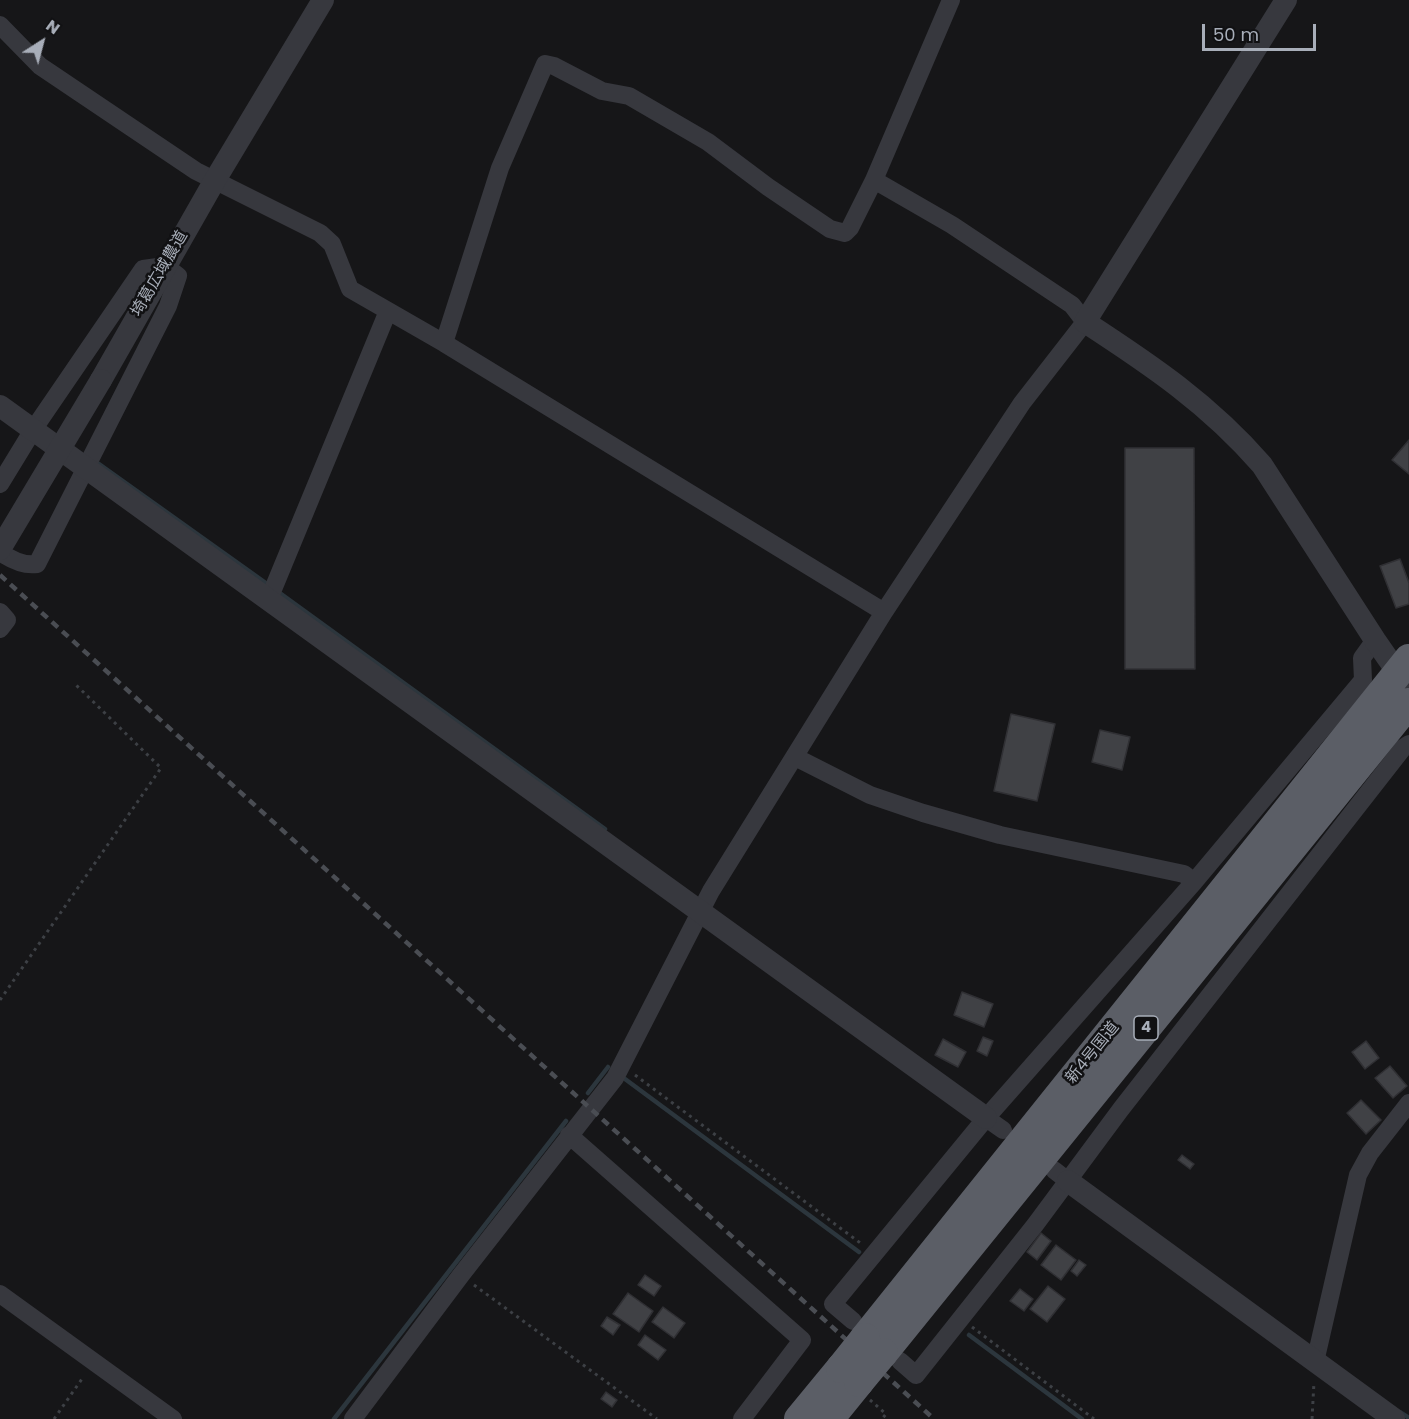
<!DOCTYPE html>
<html>
<head>
<meta charset="utf-8">
<style>
	body { margin:0 }
	#map { position:relative; width:1409px; height:1419px; overflow:hidden; background:#161618; font-family:Poppins,sans-serif }
	canvas { display:block }
	.north { position:absolute; left:12px; top:12px; width:60px; height:60px; -webkit-text-stroke:4px #111113; paint-order:stroke; rotate:36deg; font-size:16px; font-weight:700; line-height:24px; text-align:center; color:#a8aeb9 }
	.north::after { content:''; display:block; margin:auto; width:21px; height:27px; background:#a8aeb9; clip-path:polygon(50% 0,100% 100%,50% 72%,0 100%) }
	.scale { position:absolute; left:1202px; top:24px; width:114px; height:27px; box-sizing:border-box; border:3px solid #a8aeb9; border-top:0; padding-left:8px; font-size:18px; line-height:21px; white-space:nowrap; color:#a8aeb9; -webkit-text-stroke:4px #111113; paint-order:stroke }
</style>
</head>
<body>
<div id="map">
<canvas width="1409" height="1419"></canvas>
<div class="north">N</div>
<div class="scale">50 m</div>
</div>
<script>
const c = document.querySelector('canvas').getContext('2d');
c.lineJoin = 'round';
function strokePath(path, color, width, dash) { c.strokeStyle = color; c.lineWidth = width; c.lineCap = dash ? 'butt' : 'round'; c.setLineDash(dash || []); c.stroke(path); }
function fillPath(path, color) { c.fillStyle = color; c.fill(path, 'evenodd'); }
function write(font, color, halo, rows, align = 'center') {
  c.font = font + ' Poppins,"Noto Sans JP",sans-serif'; c.lineWidth = 5; c.setLineDash([]); c.textBaseline = 'middle'; c.strokeStyle = halo; c.fillStyle = color; for (const [text, x, y, turn = 0] of rows) {
    c.save(); c.translate(x, y); c.rotate((+turn || 0) * Math.PI / 180); c.textAlign = isNaN(turn) ? turn : align; if (halo) c.strokeText(text, 0, 0); c.fillText(text, 0, 0); c.restore();
  }
}
const stream = new Path2D(`
	M99 464 270 586
	M277 591 605 829
	M625 1079 859 1252
	M588 1093 608 1067
	M969 1335 1082 1419
	M1400 1412 1409 1418
	M334 1419 566 1121`);
const building = new Path2D(`
	M1409 440V474L1392 460Z
	M1125 448H1194L1195 669H1125Z
	M1400 559 1409 583V604L1396 608 1380 566Z
	M1011 714 1055 724 1037 801 994 791Z
	M1100 730 1130 737 1122 770 1092 762Z
	M962 992 993 1004 984 1027 954 1015Z
	M983 1037 993 1041 987 1056 977 1051Z
	M943 1039 966 1052 958 1067 935 1055Z
	M1366 1041 1379 1058 1365 1069 1352 1052Z
	M1390 1066 1407 1086 1393 1098 1375 1078Z
	M1361 1100 1381 1120 1366 1134 1347 1113Z
	M1182 1155 1194 1164 1190 1169 1178 1160Z
	M1041 1233 1051 1241 1037 1260 1027 1252Z
	M1056 1245 1076 1260 1061 1280 1041 1265Z
	M1079 1260 1086 1265 1077 1276 1071 1271Z
	M645 1275 661 1286 654 1296 638 1285Z
	M1048 1286 1065 1299 1047 1322 1030 1309Z
	M1020 1289 1033 1299 1024 1311 1010 1301Z
	M628 1293 653 1311 639 1332 613 1314Z
	M663 1307 685 1323 674 1338 652 1322Z
	M607 1317 620 1325 613 1335 601 1326Z
	M645 1335 666 1350 658 1360 638 1345Z
	M606 1392 617 1400 612 1407 601 1399Z`);
const path = new Path2D(`
	M0 1000 161 768 74 683
	M635 1075 863 1245
	M474 1285 657 1419
	M972 1327 1094 1419
	M870 1400 886 1414 882 1419
	M54 1419 84 1376
	M1312 1419 1314 1382`);
const minor = new Path2D(`
	M0 25 40 66 196 171 320 233 332 244 350 289 444 343 884 612
	M444 343 500 168 545 64 554 66 602 91 629 96 708 142 768 187 830 229 845 233 850 228 874 180 951 0
	M0 484 33 430 143 269 165 266 178 276 168 306 37 564C24 566 10 559 0 552
	M269 599 388 311
	M0 612 7 620 0 629
	M795 757 870 795 923 813 1000 835 1184 874 1194 882
	M986 1118 1003 1130
	M569 1135 802 1340 742 1419
	M1054 1170 1068 1181
	M0 1294 173 1419
	M853 1321 833 1304 986 1118 1194 882 1363 680 1362 658 1375 640
	M900 1361 916 1375 1035 1225 1121 1109 1403 748 1409 744
	M1315 1362 1358 1175 1370 1153 1409 1103
	M353 1419 461 1275 615 1078 711 891 884 612 1022 403 1085 322 1072 305 952 225 874 180`);
const tertiary = new Path2D(`
	M1286 0 1085 322C1151 365 1209 404 1262 465L1375 640 1409 689
	M101 380 215 180 323 0
	M0 406 986 1118
	M1068 1181 1394 1419`);
const trunk = new Path2D(`
	M865 1338 1409 659
	M883 1353 1409 703
	M799 1419 841 1368
	M829 1419 859 1382`);
const rail = new Path2D(`
	M0 575 934 1419`);
const tertiaryBridge = new Path2D(`
	M0 549 101 380`);
const trunkBridge = new Path2D(`
	M841 1368 865 1338
	M859 1382 883 1353`);
const shields = [
	[1146,1028,24]
];
const shieldNames = [
	["4",1146,1028]
];
const streetNames = [
	["埼葛広域農道",160,274,-60],
	["新4号国道",1093,1053,-51]
];
strokePath(stream, '#2c363d', 4.5);
fillPath(building, '#404145');
strokePath(building, '#303034', 1.5);
strokePath(path, '#3d4045', 3, [3, 4.5]);
strokePath(minor, '#37383e', 18);
strokePath(tertiary, '#37383e', 22);
strokePath(trunk, '#5b5e66', 30);
strokePath(rail, '#4a4d53', 4.5, [8, 6]);
strokePath(tertiaryBridge, '#37383e', 22);
strokePath(trunkBridge, '#5b5e66', 30);
for (const [x, y, w] of shields) { const box = new Path2D(); box.roundRect(x - w / 2, y - 12, w, 24, 4.5); c.fillStyle = '#111113'; c.fill(box); strokePath(box, '#a8aeb9', 1.5); }
write('bold 15px', '#a8aeb9', null, shieldNames);
write('16px', '#a8aeb9', '#111113', streetNames);
</script>
</body>
</html>
